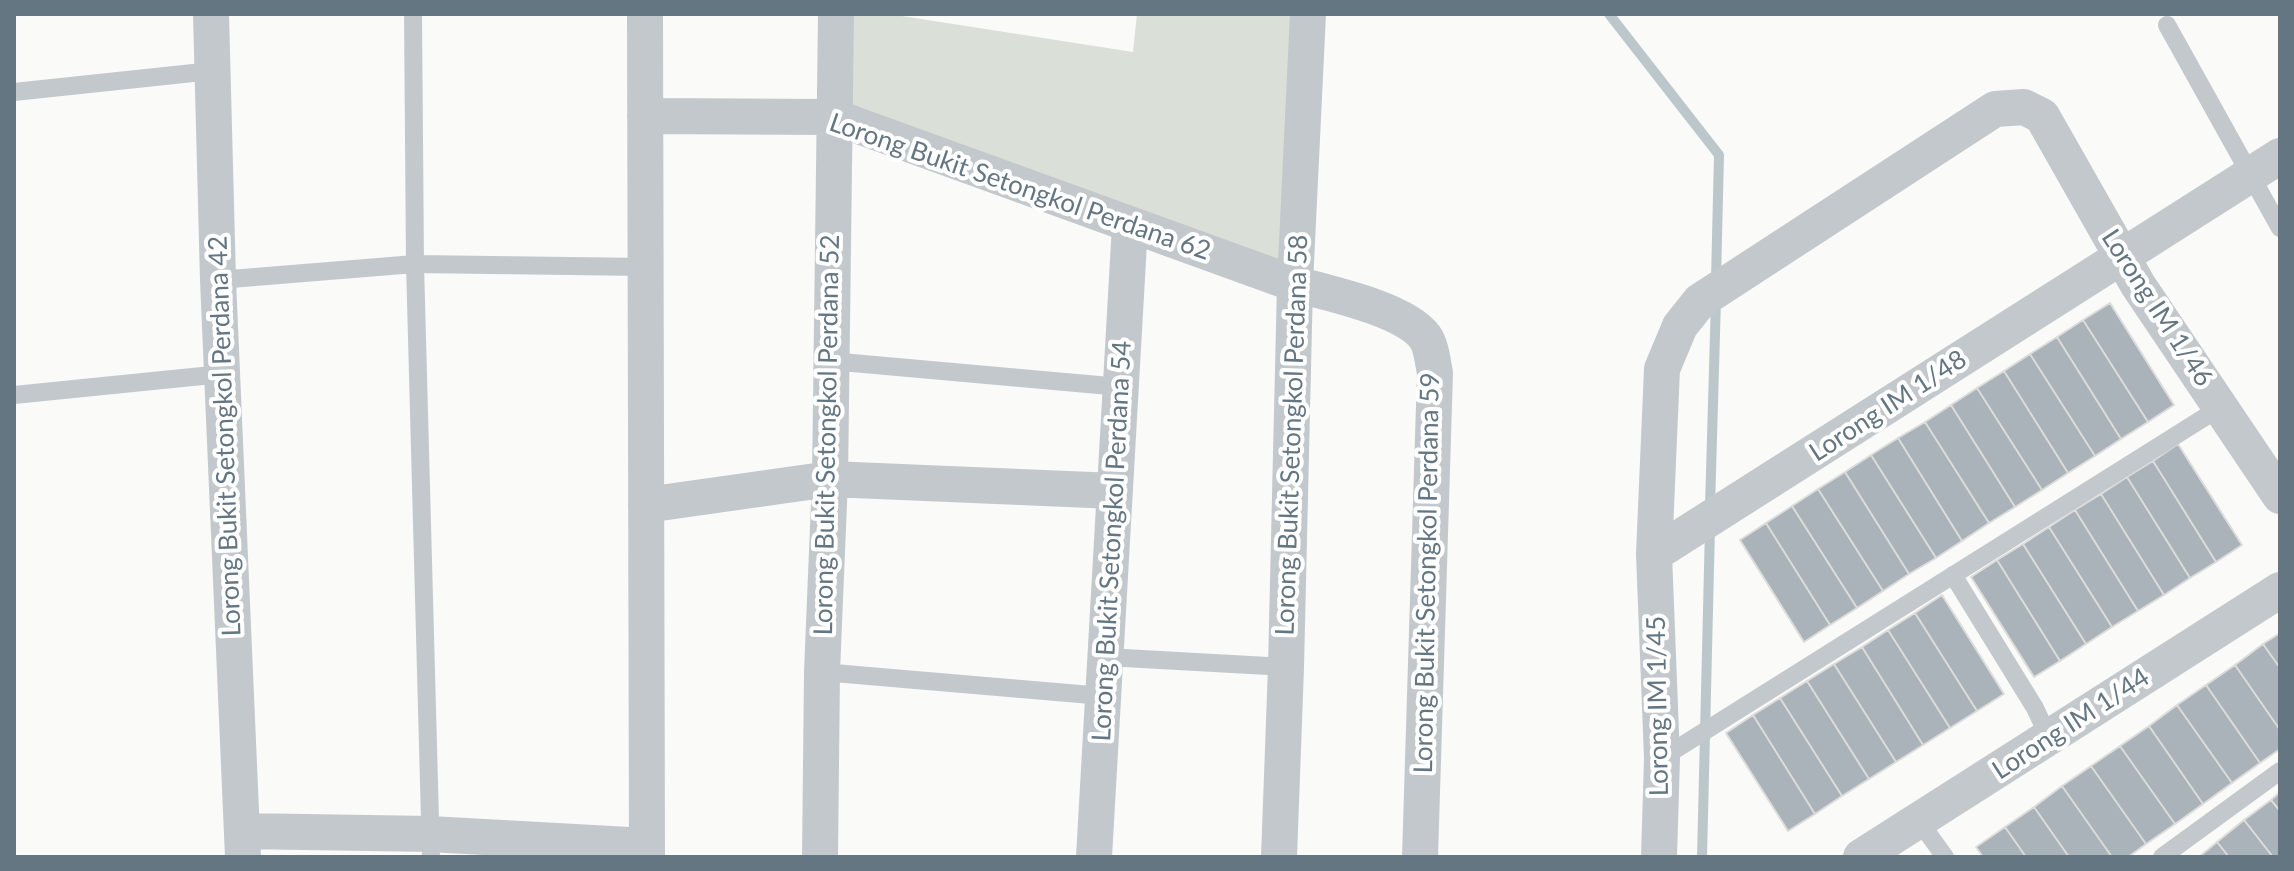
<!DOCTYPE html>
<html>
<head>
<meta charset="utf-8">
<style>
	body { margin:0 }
	#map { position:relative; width:2294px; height:871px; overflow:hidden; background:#fafaf8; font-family:Lato,sans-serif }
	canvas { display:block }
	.frame { position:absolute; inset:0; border:16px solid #657683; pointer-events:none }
</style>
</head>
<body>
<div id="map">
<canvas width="2294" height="871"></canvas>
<div class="frame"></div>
</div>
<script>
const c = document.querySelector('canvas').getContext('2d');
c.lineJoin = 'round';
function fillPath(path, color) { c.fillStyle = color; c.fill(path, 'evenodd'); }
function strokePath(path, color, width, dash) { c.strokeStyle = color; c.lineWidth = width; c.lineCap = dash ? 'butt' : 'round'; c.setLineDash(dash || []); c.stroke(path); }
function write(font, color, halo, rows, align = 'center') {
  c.font = font + ' Lato,sans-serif'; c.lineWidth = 8; c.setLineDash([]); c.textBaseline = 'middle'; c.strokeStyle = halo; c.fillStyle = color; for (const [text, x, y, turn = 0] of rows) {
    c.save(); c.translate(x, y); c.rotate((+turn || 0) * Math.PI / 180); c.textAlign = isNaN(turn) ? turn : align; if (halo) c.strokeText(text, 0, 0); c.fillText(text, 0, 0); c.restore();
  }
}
const green = new Path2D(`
	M836 14H889L1133 52 1137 14H1293L1295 284 834 117Z`);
const stream = new Path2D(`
	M1609 14 1719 155 1716 279
	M1710 507 1716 299
	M1702 857 1710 527`);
const building = new Path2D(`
	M2110 303 2174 405 2148 422 2083 320Z
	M2083 320 2148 422 2121 439 2057 337Z
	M2057 337 2121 439 2095 456 2030 354Z
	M2030 354 2095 456 2068 473 2004 371Z
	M2004 371 2068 473 2042 490 1977 388Z
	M1977 388 2042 490 2015 507 1951 405Z
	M1951 405 2015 507 1989 523 1925 422Z
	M1925 422 1989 523 1962 541 1898 438Z
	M1898 438 1962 541 1936 558 1871 455Z
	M2178 444 2242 545 2216 562 2153 461Z
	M1871 455 1936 558 1909 574 1845 472Z
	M2153 461 2216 562 2190 578 2127 477Z
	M1845 472 1909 574 1883 591 1818 489Z
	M2127 477 2190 578 2164 595 2101 494Z
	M1818 489 1883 591 1857 608 1792 506Z
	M2101 494 2164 595 2138 611 2075 510Z
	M1792 506 1857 608 1830 625 1766 523Z
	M2075 510 2138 611 2112 627 2049 527Z
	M1766 523 1830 625 1804 642 1740 540Z
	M2049 527 2112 627 2086 644 2023 544Z
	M2023 544 2086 644 2060 661 1997 560Z
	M1997 560 2060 661 2034 677 1971 577Z
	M1942 595 2004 694 1977 711 1915 613Z
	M1915 613 1977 711 1950 728 1888 630Z
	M1888 630 1950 728 1923 745 1862 647Z
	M2280 633V668L2263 644Z
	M2263 644 2280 668V730L2235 665Z
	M1862 647 1923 745 1896 762 1834 664Z
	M1834 664 1896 762 1869 779 1807 681Z
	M2235 665 2280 730V749L2260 763 2206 685Z
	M1807 681 1869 779 1842 796 1780 698Z
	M2206 685 2260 763 2232 783 2177 705Z
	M1780 698 1842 796 1815 814 1753 715Z
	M2177 705 2232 783 2203 804 2149 726Z
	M1753 715 1815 814 1788 831 1726 733Z
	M2149 726 2203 804 2175 824 2120 746Z
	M2120 746 2175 824 2146 844 2091 766Z
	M2091 766 2146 844 2128 857H2112L2062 786Z
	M2062 786 2112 857H2069L2034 807Z
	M2280 792V811L2271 800Z
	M2271 800 2280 811V857H2273L2244 820Z
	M2034 807 2069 857H2026L2005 827Z
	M2244 820 2273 857H2229L2217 842Z
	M2005 827 2026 857H1983L1976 847Z
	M2217 842 2229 857H2199Z`);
const service = new Path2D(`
	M413 14 415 264 431 857
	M2167 25 2280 228
	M14 92 212 71
	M218 280 415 264 646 267
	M830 361 1121 387
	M14 395 222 374
	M1953 575 2035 708 2049 738
	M1106 657 1286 667
	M822 672 1103 696
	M1662 758 2221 407
	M1919 821 1945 857
	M2162 857 2280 771`);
const minor = new Path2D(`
	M211 14 218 280 243 857
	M645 14 647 857
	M645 116 834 117 1295 284C1328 293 1404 309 1425 337 1431 345 1433 363 1435 373L1420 857
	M646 505 830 479 1115 491
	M1654 554 2280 156
	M242 831 430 834 647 846
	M820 857 822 672 830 479 836 14
	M1094 857 1130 225
	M1279 857 1286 667 1295 284 1308 14
	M1659 857 1662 758 1654 554 1662 369 1680 326 1700 301 1995 109 2024 107 2042 116 2138 285 2280 496
	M1861 857 2280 590`);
const streetNames = [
	["Lorong Bukit Setongkol Perdana 62",1020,187,19],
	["Lorong IM 1/46",2157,308,57],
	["Lorong IM 1/48",1888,406,-33],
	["Lorong Bukit Setongkol Perdana 52",827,435,-89],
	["Lorong Bukit Setongkol Perdana 58",1292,435,-88],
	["Lorong Bukit Setongkol Perdana 42",225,436,-92],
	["Lorong Bukit Setongkol Perdana 54",1112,541,-87],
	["Lorong Bukit Setongkol Perdana 59",1427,573,-89],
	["Lorong IM 1/45",1658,706,-91],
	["Lorong IM 1/44",2071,724,-33]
];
fillPath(green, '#dadfd7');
strokePath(stream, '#bbc7cb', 10);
fillPath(building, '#aab3b9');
strokePath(building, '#dcdcda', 2);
strokePath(service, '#c3c8cc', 18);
strokePath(minor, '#c3c8cc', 36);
write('26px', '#657683', '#fff', streetNames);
</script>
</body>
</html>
